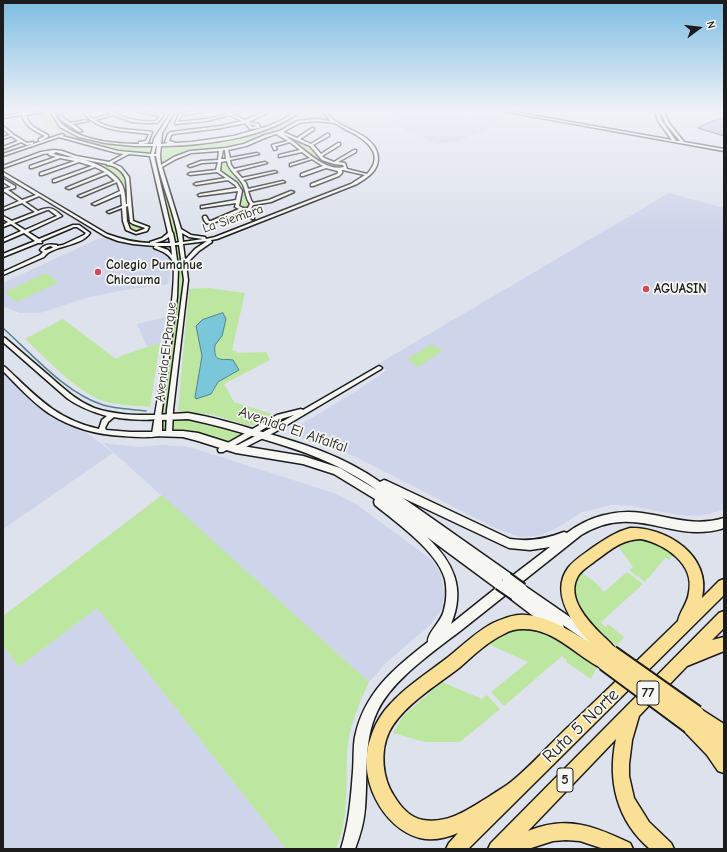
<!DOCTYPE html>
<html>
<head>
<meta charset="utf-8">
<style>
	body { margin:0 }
	#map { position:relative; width:727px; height:852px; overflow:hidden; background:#dee2ed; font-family:"Comic Neue",sans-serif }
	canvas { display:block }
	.frame { position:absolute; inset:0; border:4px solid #1c1c1c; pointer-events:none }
	.north { position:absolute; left:679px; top:8px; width:40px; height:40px; -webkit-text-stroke:3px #f6f6f2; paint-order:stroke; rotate:75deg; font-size:11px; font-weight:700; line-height:16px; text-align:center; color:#1c1c1c }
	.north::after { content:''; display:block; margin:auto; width:14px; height:18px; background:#1c1c1c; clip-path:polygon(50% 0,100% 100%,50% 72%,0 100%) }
</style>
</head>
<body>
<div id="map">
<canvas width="727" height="852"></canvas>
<div class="frame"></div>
<div class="north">N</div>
</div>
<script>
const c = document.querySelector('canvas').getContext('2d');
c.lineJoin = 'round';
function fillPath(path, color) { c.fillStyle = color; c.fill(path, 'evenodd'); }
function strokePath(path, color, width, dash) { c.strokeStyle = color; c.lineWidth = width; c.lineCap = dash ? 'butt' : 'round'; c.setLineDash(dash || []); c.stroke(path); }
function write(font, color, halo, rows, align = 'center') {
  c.font = font + ' "Comic Neue",sans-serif'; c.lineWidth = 3.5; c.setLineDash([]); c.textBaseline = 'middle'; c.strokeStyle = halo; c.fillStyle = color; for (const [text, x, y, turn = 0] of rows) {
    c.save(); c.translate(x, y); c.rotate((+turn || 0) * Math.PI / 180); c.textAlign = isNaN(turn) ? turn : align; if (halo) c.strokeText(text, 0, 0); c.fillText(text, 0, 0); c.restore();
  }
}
const built = new Path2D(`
	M404 111H442L465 120 479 114 499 122 486 128 489 129 458 141 437 144 387 122 400 118 393 114Z
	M669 193 724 208V509L710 514 697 516 678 515 632 506 611 505 582 512 557 528 542 535 521 537 497 529 356 457 287 433 358 390 387 370 378 364Z
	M100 238 155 248 167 254 172 262 168 284 119 291 86 298 40 313H19L3 306V283Z
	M166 317 160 343 147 347 137 324Z
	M3 368 113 453 3 529Z
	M103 443 138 447 163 445 189 447 334 493 357 505 432 560 441 574 444 594 442 609 430 625 388 661 369 682Z
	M97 608 286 849H3V646L19 667Z`);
const green = new Path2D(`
	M49 111C51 122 58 126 67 132L62 133C51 128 42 124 36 113Z
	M300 111H320L323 119 296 121 279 131 245 144 226 148H210L189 152 173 157 162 163 163 147 214 142 253 133Z
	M281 132 310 145 317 154 333 164 329 165C310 157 297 141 278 133Z
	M71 133C97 141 121 145 149 147L148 154 126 152 64 135Z
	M153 146H157V155L177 230 183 277V291L169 414 182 418 202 421 245 433 228 443 198 433 167 431 163 429 161 419 168 358 177 297 178 265 153 155Z
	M222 150H225C226 171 236 168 243 183 247 191 245 199 251 204 246 210 244 208 237 205L240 198 237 184 219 170Z
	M57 151C73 157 122 161 126 178 129 191 128 206 129 218L130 221 146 228V229L138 232 129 229 127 225 123 190 111 174 77 159 51 154Z
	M46 273 58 283 16 302 5 292Z
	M209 288 245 293 232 350 239 353 266 352 270 360 224 384 234 402 272 414 254 425 249 426 214 415 178 411 189 289Z
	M63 319 116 359 123 355 160 343 150 407C133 405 112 406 96 398 70 385 46 358 25 339Z
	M432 344 442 351 418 367 407 359Z
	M162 495 369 682C360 702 351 722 348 743 344 778 351 815 336 849H286L97 608 19 667 3 646V616Z
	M621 539H654L661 547 673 555 669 560 665 558 645 582 629 570 633 567 615 542Z
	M579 571 595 582 604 592 627 572 643 584 601 622 605 627 608 624 624 637 617 646C600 632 573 614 573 589 573 584 577 576 579 571Z
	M528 627 544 632 597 667 591 679 566 662 567 660 562 656 504 706 491 692 528 662 488 644 505 631Z
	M442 682 482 699 487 695 500 709 460 742H425L393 733 403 716Z`);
const water = new Path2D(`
	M223 313 226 319 222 336 215 345C213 364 222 358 233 360L239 370 218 382 211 394 196 399 195 397 202 356 196 326 202 320Z`);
const stream = new Path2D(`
	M3 328C32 354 65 393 103 405 117 409 132 409 146 411`);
const building = new Path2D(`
	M721 118 724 119V136L698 128Z`);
const street = new Path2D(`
	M23 111H25L26 113 45 111 44 112 26 115C28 126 39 130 48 135V137L41 141H39V139L45 136C35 131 25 127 22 115L3 118V116L22 113Z
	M50 111H53C56 116 59 123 64 126 84 141 114 144 139 144V142L146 141 149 134C130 131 107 132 91 120 88 118 85 114 82 111H85L93 119 111 114 108 111H111L114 113 125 111 116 114C129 120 142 122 156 121L160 116 138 112 137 111 163 114V116L157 123H145L132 122 113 115 95 120C111 131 133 129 152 132L148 143 143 144H153L154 139 172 111H175L162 133 161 144 169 143 165 142 168 134 171 132 221 126 242 121 229 115 207 121 175 124 179 114 181 113 204 111H212L182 115 178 122 207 119 227 114 222 111H225L230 113 243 111 232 114 245 120 266 111H270L257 118 248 122 259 124 260 128 250 129 245 123 221 128 173 134 171 135 169 141 176 143 192 142 234 136 266 127 282 120 296 111H300C268 138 201 146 161 146L160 155 161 165 174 157 190 151 226 148 244 144 265 135 280 131 297 121 316 119 331 121 328 118 322 111H324C329 116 333 120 338 123 353 132 378 138 378 159 378 171 367 178 357 184L217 239 211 240 212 242 199 251 186 264 188 280 173 410 172 434 171 436H167L166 434 167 410 184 280 179 245H175L177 260 178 261 177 262 178 269 177 297 161 417C155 422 123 419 114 417L108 422 105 428 106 430 130 432H159L160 434 159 436C148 438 134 437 123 436 98 435 72 428 50 414 33 403 18 386 3 371V366L5 367C36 396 55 419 99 429L102 420 107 416C93 412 79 407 67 398L3 342V337L5 338C19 350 33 362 47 374 62 387 75 400 94 408 114 415 135 415 155 415 159 393 180 272 172 260 168 253 161 251 154 248V247L155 246 133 244 118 241 105 236 39 196 25 202 38 211C50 206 53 208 62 216L28 232 39 239 73 225H79L90 233C81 247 52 245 44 257L3 275V272L40 255 43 252 40 250C44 244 50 244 57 245V246L63 245 84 235 86 233 77 227H74L41 241 42 243H38L3 257V254L35 241 24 233 3 242V239L21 231 11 224 3 227V225L8 222 3 219V216L12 221 35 212 22 203 3 210V208L19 201 5 192H3L4 189 11 187 3 182V179L15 186V188L8 190 22 200 36 195 3 175V172L107 234C121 239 135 243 150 243V242L162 238 168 233 150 156 129 154 112 163 121 167 129 177 133 221 149 227 147 231 136 234 126 230 123 221 122 208 109 213 107 212 122 206 121 194 95 205 92 204 120 191 117 182 81 197 78 196 115 181 107 174 69 189 66 188 105 172 95 167 55 182H53V180L92 166 79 162 42 175H40V173L75 161 60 158 32 168H30V166L56 157 49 155 48 154 50 153 43 154 3 168V166L41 152 54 150 62 151 76 156 109 162 124 154 117 153 59 137 3 156V154L33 144 27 145 21 142 3 149V147L18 141 11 136 3 139V137L10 135 3 129V126L14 135 27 143 33 142V144L62 134 64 135 62 136 118 151 151 154 153 146H134L105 143 79 137 60 127ZM316 121C322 122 330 122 335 123 339 125 344 129 349 131 366 140 386 154 367 174L347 169 345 163 338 162 356 152V150H354L334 162 324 158 322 156 340 145V143H338L321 154 313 145 329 136V134H327L311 144 300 139 314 130V128H312L297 138 283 132 299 123ZM249 124 257 126 252 127ZM280 133 310 146 322 160 334 164 343 165 344 167C322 173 298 141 280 133ZM276 134 288 141 272 145 274 150 277 149 275 146H276L290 142 300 150 279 155V157L302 152 310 158 290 164V166L312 159 323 166 301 174V176H303L326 168 338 171V173L337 174 311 184V186H313L339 176 342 173V170H343L365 175 351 184 215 237 206 239 205 237 191 235 181 229 162 167 176 159 191 153 219 151 218 160 201 161 188 166 190 167 202 163 218 162 216 170 190 173 188 174 190 175 217 172 226 178 196 183 194 184 196 185 228 180 235 185 237 188 200 194 198 195 199 196 238 191 236 200 202 206H201V208L236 203 235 207 239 209 211 221H209L206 216H204L203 217C203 218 205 222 206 223 211 226 237 213 243 210L252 219H254V217L247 210H250L253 205 271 202 294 192 291 191 269 200 253 203 251 200 248 191 285 182 283 181 248 189 246 183 243 180 277 172 275 171 242 178 236 171 267 163 265 162 234 169 231 165 230 160 259 154 257 153 230 158 228 150 246 146 267 137ZM156 146H157L156 154H154ZM223 150H225L226 159H221ZM56 152 75 158 107 164V165C114 165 122 170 125 177 127 181 127 198 127 204H126C125 197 125 189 121 183 113 170 93 162 81 159 72 157 62 157 53 154ZM154 156H156C161 185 175 213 179 242L175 243 173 233 172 232ZM227 161C228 170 237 175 242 183 246 189 245 198 250 204L248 208H243L239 206 242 191 237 183 220 171 221 162ZM128 206 130 222 133 224 145 228 144 229 136 232 130 229 127 221 126 207ZM47 210H49L57 216 25 230 14 223ZM182 233 189 237 203 239 183 242ZM169 237 170 243H155L164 240ZM207 241 195 249 185 260 183 244ZM50 246 53 247 52 248 46 250H44L46 248ZM157 246H171L172 255 168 250Z
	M57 111H59L63 118 71 123 86 120 88 121 73 124 82 131 79 132 61 120Z
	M502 111H508L672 140 658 121 655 111H658L662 121 676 141H680L665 123 661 111H664L669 123 684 142 724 149V151Z
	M379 366 381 367 382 368 381 369 275 432 238 451H234L233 449 234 447 271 428 294 415 281 419 223 452H219L218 450 219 448 277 415 301 409 303 410Z`);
const secondary = new Path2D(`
	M188 413C212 417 236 424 259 431 302 443 343 456 380 482L384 480 387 481 510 539C530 542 546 539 564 532L567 533C588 517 615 509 642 513 671 517 695 527 724 518V528C671 545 637 501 581 535 542 566 503 597 464 628 436 650 392 679 377 712 363 741 368 776 365 808 364 822 360 836 355 849H341C349 823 351 798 353 771 354 760 353 748 355 737 364 693 394 668 428 642 427 633 442 621 444 610 447 599 447 589 445 579 437 551 397 523 375 505L374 502 375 499 334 474 303 464 236 453 198 441 183 437 154 436 152 434 155 415ZM188 419C211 424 234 430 256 437 301 450 339 463 377 490L340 468 303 456 236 445 198 433 183 431H162V420ZM403 498 509 548 530 550 550 547 512 576 511 574ZM427 537 496 588 451 624C466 588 453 562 427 537Z
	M522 584 593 633 595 637 593 641 589 643 563 625 564 628 562 632 558 634 554 632 511 599 509 595 511 591 517 590 518 585Z`);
const highway = new Path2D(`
	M630 528C667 527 712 556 702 598L719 581 724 579V595L468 849H446L449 843 458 833C446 838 433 841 420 838 382 828 357 777 370 740 373 729 378 719 385 710 402 689 426 674 447 658 462 646 476 632 493 623 503 619 514 614 525 615 548 616 570 631 589 642 572 623 550 593 568 568 574 560 584 554 592 548 604 540 615 532 630 528ZM641 539C665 544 695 564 689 592 688 603 680 611 678 621 641 657 604 693 567 728 548 746 531 766 511 782 505 787 497 791 490 796 469 809 449 824 423 820 410 818 400 806 394 796 382 778 380 751 389 732 402 706 437 685 459 668 473 656 487 642 504 634 510 630 517 629 524 629 556 629 578 658 605 670L610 667 612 661 616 659 618 654C615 646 607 640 601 634 587 620 567 598 577 578 580 571 589 566 595 561 611 550 620 540 641 539Z
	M724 611V628L712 640 724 637V651L687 666 639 716 632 740 629 764V776L634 798 649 822 671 843 674 849H650C617 821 607 781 616 739L528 831C567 815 594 826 630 843L633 849H604L580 841 566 840 553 841 528 849H488L491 843 719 613Z
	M696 706 724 724V773L718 771 707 755 684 731 682 725 684 719 689 717 688 714 690 708Z`);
const secondaryBridge = new Path2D(`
	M507 578 522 589
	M499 584 515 595`);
const highwayBridge = new Path2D(`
	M611 654 696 714
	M605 662 690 725`);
const markers = [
	[98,272,4,"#d1495b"],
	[646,289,4,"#d1495b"]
];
const farStreetnames = [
	["La Siembra",233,219,-19],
	["Avenida El Parque",166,352,-83]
];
const farPoinames = [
	["Colegio Pumahue",106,265],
	["Chicauma",106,280],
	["AGUASIN",654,289]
];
const shields = [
	[648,693,22],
	[565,780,16]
];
const shieldNames = [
	["77",648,693],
	["5",565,780]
];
const streetNames = [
	["Avenida El Alfalfal",293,430,19]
];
const nearStreetnames = [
	["Ruta 5 Norte",581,726,-44]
];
fillPath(built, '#ced4ea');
fillPath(green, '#bde6a1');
fillPath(water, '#7ac7d9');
strokePath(water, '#54838d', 1);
strokePath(stream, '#54838d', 1.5);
fillPath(building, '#a7b2e2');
strokePath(building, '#1c1c1c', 1);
strokePath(street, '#1c1c1c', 3);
strokePath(secondary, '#1c1c1c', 3);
strokePath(highway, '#1c1c1c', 3);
fillPath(street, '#f6f6f2');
fillPath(secondary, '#f6f6f2');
fillPath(highway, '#fadf96');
strokePath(secondaryBridge, '#1c1c1c', 14, []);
strokePath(highwayBridge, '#1c1c1c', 20, []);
strokePath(secondaryBridge, '#f6f6f2', 10);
strokePath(highwayBridge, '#fadf96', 16);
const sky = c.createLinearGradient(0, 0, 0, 230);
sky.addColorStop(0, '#7cbce2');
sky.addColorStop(0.48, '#f0f2f7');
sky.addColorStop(1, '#f0f2f700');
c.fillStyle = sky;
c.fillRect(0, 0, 727, 230);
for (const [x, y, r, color] of markers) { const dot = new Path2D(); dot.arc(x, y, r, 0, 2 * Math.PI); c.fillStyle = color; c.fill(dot); strokePath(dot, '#f6f6f2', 1.5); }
write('13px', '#1c1c1c', '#f6f6f2', farStreetnames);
write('bold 13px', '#1c1c1c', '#f6f6f2', farPoinames, 'left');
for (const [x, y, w] of shields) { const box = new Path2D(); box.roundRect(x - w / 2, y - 12, w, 24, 3); c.fillStyle = '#f6f6f2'; c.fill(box); strokePath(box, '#1c1c1c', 1); }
write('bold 14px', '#1c1c1c', null, shieldNames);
write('15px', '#1c1c1c', '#f6f6f2', streetNames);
write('18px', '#1c1c1c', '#f6f6f2', nearStreetnames);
</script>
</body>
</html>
